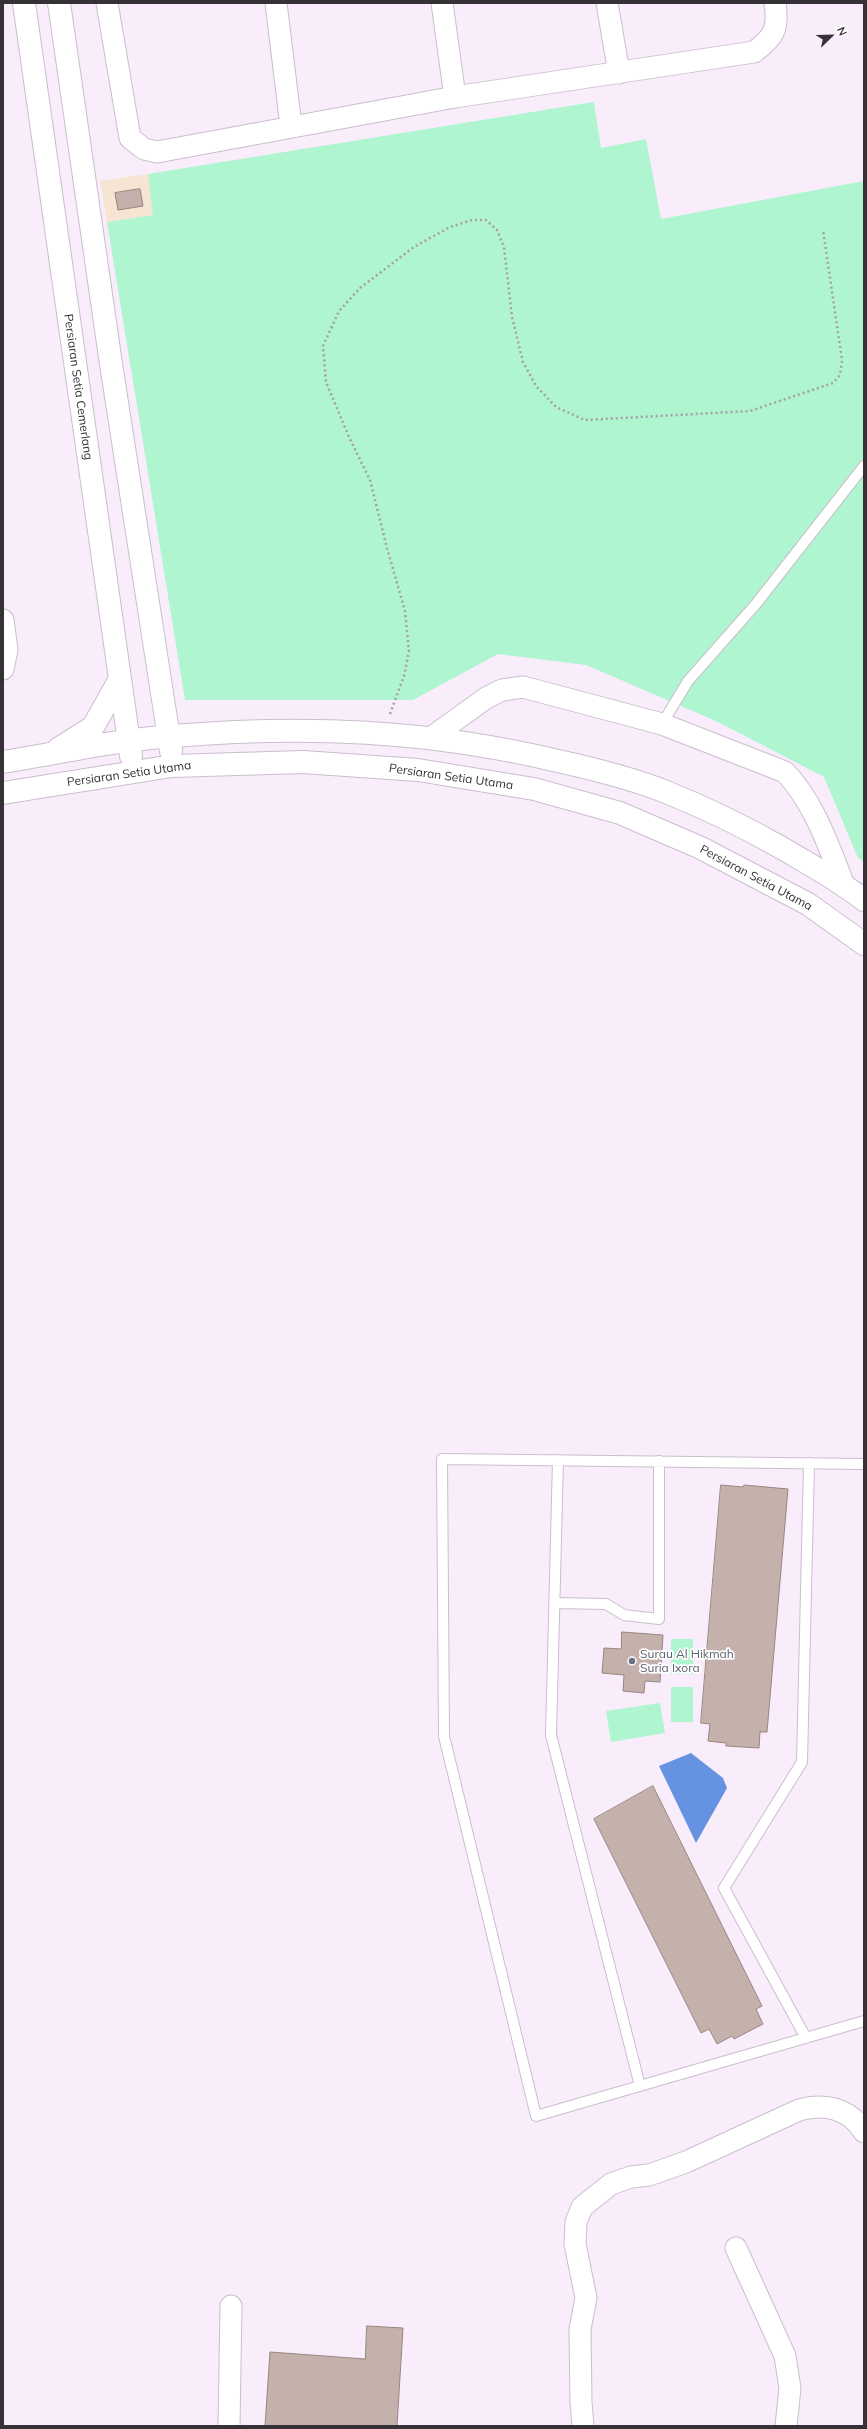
<!DOCTYPE html>
<html>
<head>
<meta charset="utf-8">
<style>
	body { margin:0 }
	#map { position:relative; width:867px; height:2429px; overflow:hidden; background:#f9edfc; font-family:Mulish,sans-serif }
	canvas { display:block }
	.frame { position:absolute; inset:0; border:4px solid #363137; pointer-events:none }
	.north { position:absolute; left:811px; top:16px; width:40px; height:40px; -webkit-text-stroke:3px #fff; paint-order:stroke; rotate:67deg; font-size:11px; font-weight:700; line-height:16px; text-align:center; color:#363137 }
	.north::after { content:''; display:block; margin:auto; width:14px; height:18px; background:#363137; clip-path:polygon(50% 0,100% 100%,50% 72%,0 100%) }
</style>
</head>
<body>
<div id="map">
<canvas width="867" height="2429"></canvas>
<div class="frame"></div>
<div class="north">N</div>
</div>
<script>
const c = document.querySelector('canvas').getContext('2d');
c.lineJoin = 'round';
function fillPath(path, color) { c.fillStyle = color; c.fill(path, 'evenodd'); }
function strokePath(path, color, width, dash) { c.strokeStyle = color; c.lineWidth = width; c.lineCap = dash ? 'butt' : 'round'; c.setLineDash(dash || []); c.stroke(path); }
function write(font, color, halo, rows, align = 'center') {
  c.font = font + ' Mulish,sans-serif'; c.lineWidth = 3.5; c.setLineDash([]); c.textBaseline = 'middle'; c.strokeStyle = halo; c.fillStyle = color; for (const [text, x, y, turn = 0] of rows) {
    c.save(); c.translate(x, y); c.rotate((+turn || 0) * Math.PI / 180); c.textAlign = isNaN(turn) ? turn : align; if (halo) c.strokeText(text, 0, 0); c.fillText(text, 0, 0); c.restore();
  }
}
const industrial = new Path2D(`
	M148 174 154 215 107 222 100 181Z`);
const green = new Path2D(`
	M594 102 601 148 646 139 661 219 864 181V862L858 858 824 777 718 722 586 665 498 654 413 700H185L107 222 153 215 148 174Z
	M671 1639H693V1674H671Z
	M671 1687H693V1722H671Z
	M660 1703 665 1733 611 1742 606 1711Z`);
const water = new Path2D(`
	M691 1753 723 1778 727 1788 696 1843 659 1766Z`);
const building = new Path2D(`
	M140 189 143 206 118 210 115 193Z
	M721 1485 743 1487 744 1485 788 1489 767 1732H760L759 1748 726 1746V1743L708 1741 710 1724 701 1723Z
	M622 1632 663 1635 660 1682 645 1681 644 1693 623 1691 624 1675 602 1673 604 1648 621 1649Z
	M653 1786 762 2006 756 2009 763 2024 734 2039 732 2036 717 2044 709 2029 701 2033 594 1819Z
	M367 2326 403 2328 397 2426H265L270 2352 365 2359Z`);
const path = new Path2D(`
	M390 714 404 676 409 651 405 611 387 548 370 480 349 437 326 382 323 346 339 311 360 288 414 247 450 227 472 220H486L497 230 504 247 512 317 523 362 536 386 556 407 585 420 750 411 833 383 840 375 842 360 823 230`);
const lane = new Path2D(`
	M662 724 688 681 756 604 864 466
	M558 1460 551 1735 640 2086
	M864 1464 442 1459 444 1736 536 2116 864 2021
	M554 1603 606 1604 624 1615 659 1619V1461
	M806 2038 724 1888 802 1762 809 1463`);
const street = new Path2D(`
	M107 3 130 138 144 149 157 152 455 97 754 52C774 37 779 29 775 3
	M276 3 291 126
	M442 3 455 97
	M607 3 619 73
	M3 620 7 650 3 669
	M432 737 486 698 502 690 523 687 662 724 785 772C815 804 828 845 844 885
	M736 2248 785 2356 790 2388 786 2426
	M229 2426 231 2306
	M583 2426 581 2402 580 2329 586 2298 575 2244 576 2222 582 2207 611 2184 631 2177 649 2175 686 2162 799 2110C824 2103 850 2108 864 2132`);
const secondary = new Path2D(`
	M24 3 131 756
	M59 3 111 364 171 751
	M58 749 93 727 120 679
	M3 762C59 753 116 740 173 736 306 725 427 730 558 761 594 769 632 778 666 792 706 808 743 826 780 847 809 864 837 879 864 900
	M3 793 172 766 303 762 418 770 534 789 620 813 701 848 808 904 864 944`);
const markers = [
	[632,1661,4,"#6b7280"]
];
const streetNames = [
	["Persiaran Setia Cemerlang",78,387,82],
	["Persiaran Setia Utama",129,774,-8],
	["Persiaran Setia Utama",451,777,8],
	["Persiaran Setia Utama",756,878,28]
];
const worshipNames = [
	["Surau Al Hikmah",640,1654],
	["Suria Ixora",640,1668]
];
fillPath(industrial, '#f5e5d2');
fillPath(green, '#aef5d0');
fillPath(water, '#6593e1');
fillPath(building, '#c5b1ac');
strokePath(building, '#988580', 1);
strokePath(lane, '#cabecd', 12);
strokePath(street, '#cabecd', 23);
strokePath(secondary, '#cabecd', 24);
strokePath(path, '#a79ea9', 2.5, [2, 3]);
strokePath(lane, '#fff', 10);
strokePath(street, '#fff', 21);
strokePath(secondary, '#fff', 22);
for (const [x, y, r, color] of markers) { const dot = new Path2D(); dot.arc(x, y, r, 0, 2 * Math.PI); c.fillStyle = color; c.fill(dot); strokePath(dot, '#fff', 1.5); }
write('12px', '#363137', '#fff', streetNames);
write('12px', '#5b616d', '#fff', worshipNames, 'left');
</script>
</body>
</html>
